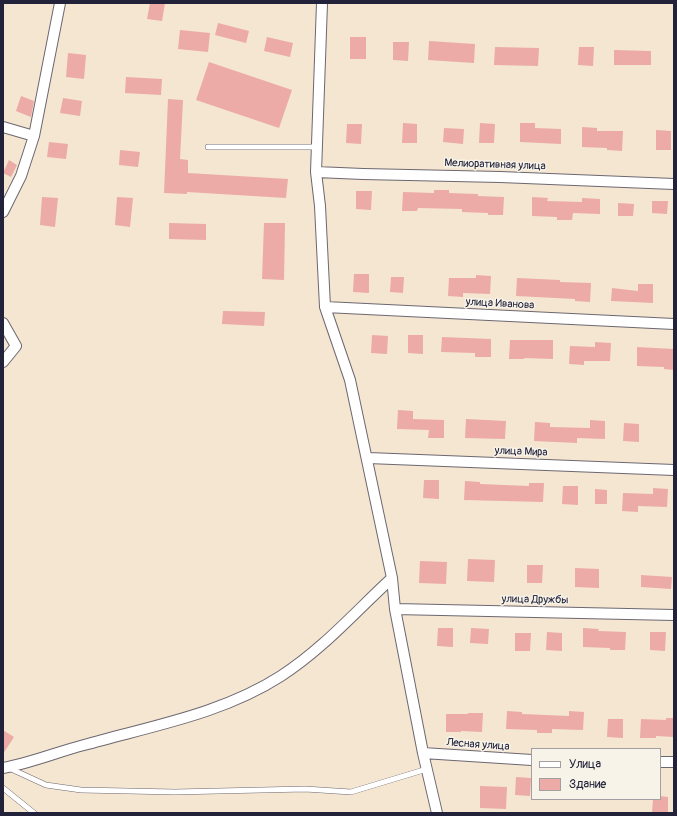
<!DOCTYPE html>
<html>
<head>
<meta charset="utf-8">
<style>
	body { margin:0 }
	#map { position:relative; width:677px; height:816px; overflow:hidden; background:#f5e6d1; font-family:Pangolin,sans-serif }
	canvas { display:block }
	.frame { position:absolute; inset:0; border:4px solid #22223b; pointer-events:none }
	.legend { position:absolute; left:531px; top:748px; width:130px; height:52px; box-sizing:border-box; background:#f7f3e8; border:1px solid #a29fa3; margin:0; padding:5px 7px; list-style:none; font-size:12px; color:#22223b }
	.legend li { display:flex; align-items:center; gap:8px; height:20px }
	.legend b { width:20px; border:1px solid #a29fa3 }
</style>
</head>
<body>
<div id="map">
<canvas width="677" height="816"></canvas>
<div class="frame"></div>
<ul class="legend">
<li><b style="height:5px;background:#fff"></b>Улица</li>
<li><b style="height:11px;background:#ecaba6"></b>Здание</li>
</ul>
</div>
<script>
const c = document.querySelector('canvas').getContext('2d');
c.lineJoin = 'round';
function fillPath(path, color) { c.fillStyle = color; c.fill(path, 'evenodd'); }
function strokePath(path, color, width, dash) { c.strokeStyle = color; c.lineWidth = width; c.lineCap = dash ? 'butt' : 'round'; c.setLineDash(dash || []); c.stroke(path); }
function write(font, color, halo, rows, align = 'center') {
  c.font = font + ' Pangolin,sans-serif'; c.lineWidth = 3; c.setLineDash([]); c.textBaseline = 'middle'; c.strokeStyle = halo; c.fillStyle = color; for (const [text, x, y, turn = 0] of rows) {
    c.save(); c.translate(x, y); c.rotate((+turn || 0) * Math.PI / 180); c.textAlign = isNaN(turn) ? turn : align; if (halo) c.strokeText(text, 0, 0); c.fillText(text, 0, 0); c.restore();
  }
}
const building = new Path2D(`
	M150 3H165L162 21 147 19Z
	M218 23 249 31 246 43 215 35Z
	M180 30 210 33 208 52 178 49Z
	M267 37 293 43 290 57 264 51Z
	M350 37H366V59H350Z
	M429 41 475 44 474 63 428 60Z
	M393 42H409L408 61 393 60Z
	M495 47 539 48 538 66 494 65Z
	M579 47H594L593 66 578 65Z
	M614 50 651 51V65H614Z
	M68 53 86 55 84 79 66 77Z
	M209 62 292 90 279 128 196 100Z
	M126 77 162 79 161 95 125 93Z
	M21 96 34 101 31 117 16 111Z
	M63 98 82 101 80 116 60 113Z
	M168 99 183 100 180 159 188 160V173L288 179 286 198 187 192V194L164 193Z
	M403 123 417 124V143H402Z
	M480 123 495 124 494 143H479Z
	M520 123H535V128L561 129V144L520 142Z
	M347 124H362L361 144 346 143Z
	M582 127 597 128V131H623L622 151 607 150V148L582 147Z
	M444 128 464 129 463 144 443 142Z
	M656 130 671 131V150H656Z
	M49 142 68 144 66 159 47 157Z
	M120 150 140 152 138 167 119 165Z
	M9 160 17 165 11 177 3 173Z
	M434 190H449V193L478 194V196L504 197 503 215H488V213L462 212V209L418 208 417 211H402L403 192 434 193Z
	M356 191H372L371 210 356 209Z
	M42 197 58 198 55 227 40 225Z
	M117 197 133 198 130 227 115 225Z
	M532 197 548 198 547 201 582 202V198L600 199V214L573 213 572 220H557V217L532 216Z
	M652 201H668L667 214 652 213Z
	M618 203 634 204 633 216H618Z
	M169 223 206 224V240L169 239Z
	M264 223H285L284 280 262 279Z
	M354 274H369V293L353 292Z
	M476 275 491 276 490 294 463 293V297L448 296 449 278H476Z
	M391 277H404L403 293 390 292Z
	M517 278 560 280V282L591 283 590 302 575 301V299L516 296Z
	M638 284H653V303L611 301 612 288 638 291Z
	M223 311 265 312 264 326 222 324Z
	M372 335 388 336 387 354 371 353Z
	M408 335H423V354L408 353Z
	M442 337 491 339V357H475V353L441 352Z
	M510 340H553V359L524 358V359H509Z
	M595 342 611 343 610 361H584V365L569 364 570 346 595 347Z
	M637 347 674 349V370L664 369V367L637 366Z
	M398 410 413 411V419L444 420V438H428L429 430 397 429Z
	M466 419 506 421 505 439 465 438Z
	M590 420 605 421V439L577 438V443L534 441 535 422 550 423V427L590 428Z
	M624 423 639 424V442L623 441Z
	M424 480H439V499L423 498Z
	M465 481 480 482V484L529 486V483H544L543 502 464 500Z
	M563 486H578V505L562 504Z
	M653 488 668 489 667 507 638 506V512L622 511 623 493 653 494Z
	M595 489 607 490V504H595Z
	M468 559 495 560 494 582 467 581Z
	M420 561 447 562 446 584 419 583Z
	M527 565H543L542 583H527Z
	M575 568 599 569V588L575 587Z
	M641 575 672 577 671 589 641 587Z
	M438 628H453V647L437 646Z
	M471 628 489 629 488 644 470 643Z
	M583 628 599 629 598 631 626 632 625 650H610V648L583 647Z
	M547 632 562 633V651L546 650Z
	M650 632H666L665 651 650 650Z
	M515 633H531L530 651H515Z
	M507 711 522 712V714L569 716V711L584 712 583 730 552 729V733H537V730L506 729Z
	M468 713H483L482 732 461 731V732H446V714H468Z
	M666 718H674V737L656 736V738H640L641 719 666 720Z
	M608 719H623V738L607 737Z
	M3 730 14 737 3 754Z
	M516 777 531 778 530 796 515 795Z
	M480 786 507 787 506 809 480 808Z
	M660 796 668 797V813H652L653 799H660Z`);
const lane = new Path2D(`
	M208 147H317
	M9 768 46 785 81 790 175 792 305 789 351 792 427 769
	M3 788 34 813`);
const street = new Path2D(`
	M322 3 316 172 320 206 325 307 350 380 392 578 395 609 423 753 437 813
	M3 127 34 136
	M316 172 363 174 500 177 674 184
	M3 212 21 176 34 136 60 3
	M325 307 674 324
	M3 323 16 346 3 362
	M368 458 674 470
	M395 609 674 615
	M423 753 532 760
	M660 762H674
	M3 768C31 763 57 752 84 745 151 726 222 714 281 676 323 649 356 611 392 578`);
const streetNames = [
	["Мелиоративная улица",495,165,2],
	["улица Иванова",500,304,3],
	["улица Мира",521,452,2],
	["улица Дружбы",535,600,1],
	["Лесная улица",478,745,4]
];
fillPath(building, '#ecaba6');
strokePath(lane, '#6c6770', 6);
strokePath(street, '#6c6770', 12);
strokePath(lane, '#fff', 5);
strokePath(street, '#fff', 10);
write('11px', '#22223b', '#f7f3e8', streetNames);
</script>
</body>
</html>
